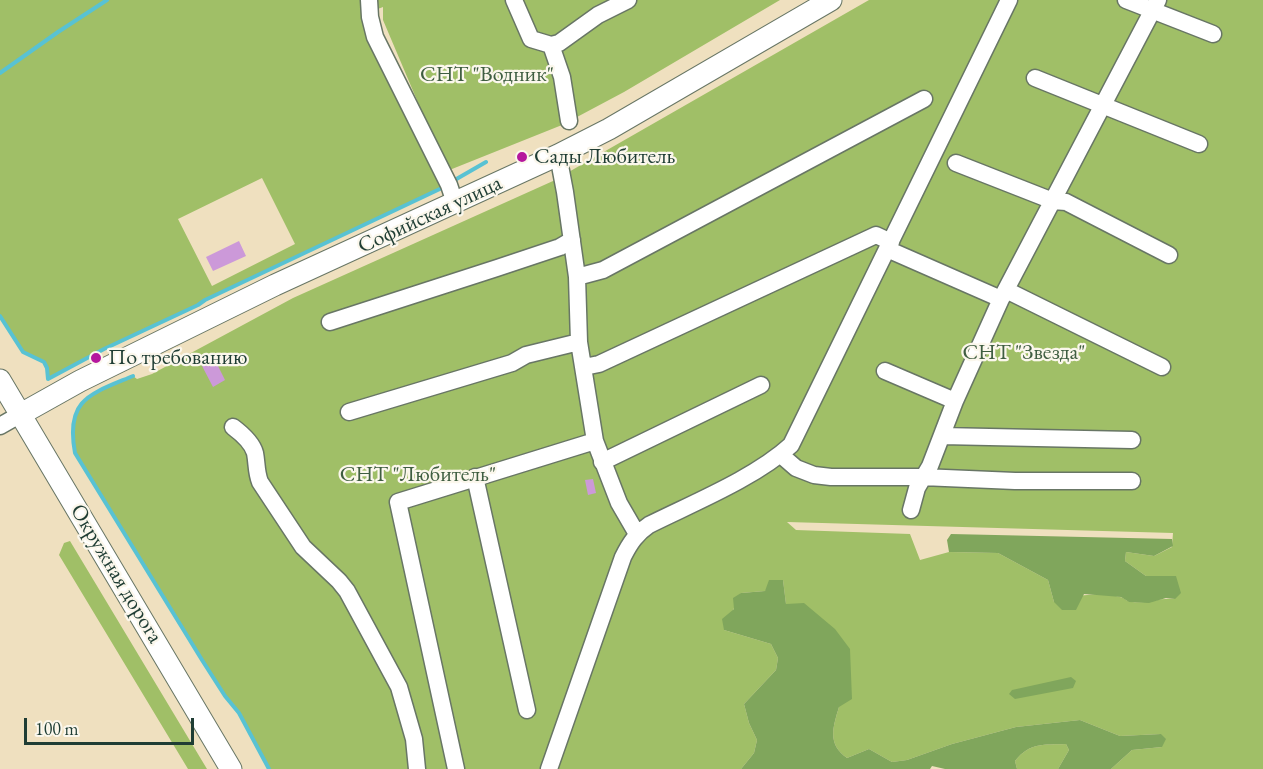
<!DOCTYPE html>
<html>
<head>
<meta charset="utf-8">
<style>
	body { margin:0 }
	#map { position:relative; width:1263px; height:769px; overflow:hidden; background:#efe0bf; font-family:"EB Garamond",serif }
	canvas { display:block }
	.scale { position:absolute; left:24px; top:718px; width:170px; height:27px; box-sizing:border-box; border:3px solid #1f3d34; border-top:0; padding-left:8px; font-size:18px; line-height:21px; white-space:nowrap; color:#1f3d34; -webkit-text-stroke:4px #fbf7ec; paint-order:stroke }
</style>
</head>
<body>
<div id="map">
<canvas width="1263" height="769"></canvas>
<div class="scale">100 m</div>
</div>
<script>
const c = document.querySelector('canvas').getContext('2d');
c.lineJoin = 'round';
function fillPath(path, color) { c.fillStyle = color; c.fill(path, 'evenodd'); }
function strokePath(path, color, width, dash) { c.strokeStyle = color; c.lineWidth = width; c.lineCap = dash ? 'butt' : 'round'; c.setLineDash(dash || []); c.stroke(path); }
function write(font, color, halo, rows, align = 'center') {
  c.font = font + ' "EB Garamond",serif'; c.lineWidth = 4.5; c.setLineDash([]); c.textBaseline = 'middle'; c.strokeStyle = halo; c.fillStyle = color; for (const [text, x, y, turn = 0] of rows) {
    c.save(); c.translate(x, y); c.rotate((+turn || 0) * Math.PI / 180); c.textAlign = isNaN(turn) ? turn : align; if (halo) c.strokeText(text, 0, 0); c.fillText(text, 0, 0); c.restore();
  }
}
const green = new Path2D(`
	M0 0H780L624 92 562 125 447 171 383 20V7L365 14 439 176 441 189 205 300 198 305 104 349 48 378 47 368 44 362 23 352 0 316ZM262 178 295 244 212 286 178 219Z
	M869 0H1263V769H1111L1132 750 1162 747 1161 734 1120 736 1080 720 1016 727 952 744 907 760 892 762 869 749 847 758C827 744 833 727 839 707L786 604 783 580 765 591 741 593 724 630 771 644 778 658 776 670 744 704 749 723 757 740 754 753 741 769H269L239 713 225 696 202 660 75 453 73 440V420L79 405 94 394 133 376 137 379 152 374 293 298 553 181ZM787 522 1173 533 1172 547 1154 556 1126 552 1125 561 1146 576H1175V599C1160 597 1147 604 1132 602 1127 602 1125 598 1120 597 1098 591 1075 596 1054 602L1048 580 998 553 949 552 920 560 910 534 796 530Z
	M70 541 207 769H188L59 555 64 543Z
	M1066 744 1069 750 1058 769H1017L1015 761C1030 742 1044 745 1066 744Z`);
const forest = new Path2D(`
	M951 534 1172 539 1173 546 1154 556 1126 552 1125 561 1146 576H1176L1181 593 1175 599 1166 598 1149 603 1129 602 1121 597 1084 594 1076 610H1062L1054 602 1048 580 998 553 949 552 947 540Z
	M769 580H783L786 604 804 603 835 629 850 649 852 699 839 707C833 727 827 744 847 758L869 749 892 762 907 760 952 744 1016 727 1080 720 1120 736 1161 734 1166 739 1162 747 1132 750 1111 769H1058L1069 750 1066 744C1044 745 1030 742 1015 761L1017 769H945L932 766 930 769H741L754 753 757 740 749 723 744 704 776 670 778 658 771 644 724 630 722 619 734 609 733 598 741 593 765 591Z
	M1071 677 1076 681 1073 688 1015 699 1009 694 1012 690Z`);
const stream = new Path2D(`
	M0 73 58 32 107 0
	M453 181 486 162
	M0 316 23 352 44 362 47 368 48 379 104 349 198 305 205 300 444 187
	M133 376C90 394 65 399 75 453L202 660 225 696 239 713 269 769`);
const building = new Path2D(`
	M239 241 246 256 213 271 206 257Z
	M214 358 225 380 213 387 201 364Z
	M593 479 596 493 588 495 585 480Z`);
const minor = new Path2D(`
	M369 0 370 17 375 37 449 185 455 203
	M514 0 531 39 551 45 562 77 569 121
	M1126 0 1213 34
	M551 45 559 43 598 15 628 0
	M1035 78 1199 144
	M558 155 565 192 577 277 579 342 595 441 619 503 637 534
	M956 163 1053 201 1066 202 1169 255
	M887 249 1001 299
	M577 277 603 270 924 99
	M1006 290 1162 367
	M330 322 497 268 560 247 572 240
	M584 367 599 364 876 235 891 242
	M885 371 955 401
	M349 412 512 363 526 355 579 342
	M0 426 21 414
	M233 427C241 433 252 442 255 453 257 463 256 472 260 482L303 547 339 581 347 591 399 687 414 739 417 769
	M942 436 1132 440
	M781 455 796 468 814 475 831 477H922L1015 481H1132
	M602 462 761 385
	M475 477 527 710
	M911 510 917 488 930 466 955 401 1001 299 1158 0
	M456 769 398 502 595 441
	M549 769 623 557C630 543 636 534 649 525 693 503 755 478 791 445L1009 0`);
const major = new Path2D(`
	M0 380 231 769
	M21 414 80 381 275 285 558 155 609 129 831 0`);
const markers = [
	[522,157,6,"#b5179e"],
	[96,358,6,"#b5179e"]
];
const parkNames = [
	["СНТ \"Водник\"",487,75],
	["СНТ \"Звезда\"",1024,353],
	["СНТ \"Любитель\"",418,475]
];
const poiNames = [
	["Сады Любитель",534,157],
	["По требованию",108,358]
];
const streetNames = [
	["Софийская улица",430,215,-25],
	["Окружная дорога",116,574,59]
];
fillPath(green, '#a0bf67');
fillPath(forest, '#80a65c');
strokePath(stream, '#58c2d3', 4);
fillPath(building, '#cc99d9');
strokePath(minor, '#687665', 19);
strokePath(major, '#687665', 23);
strokePath(minor, '#fff', 16);
strokePath(major, '#fff', 21);
for (const [x, y, r, color] of markers) { const dot = new Path2D(); dot.arc(x, y, r, 0, 2 * Math.PI); c.fillStyle = color; c.fill(dot); strokePath(dot, '#fbf7ec', 2); }
write('22px', '#3f5e41', '#fbf7ec', parkNames);
write('22px', '#1f3d34', '#fbf7ec', poiNames, 'left');
write('22px', '#1f3d34', '#fbf7ec', streetNames);
</script>
</body>
</html>
